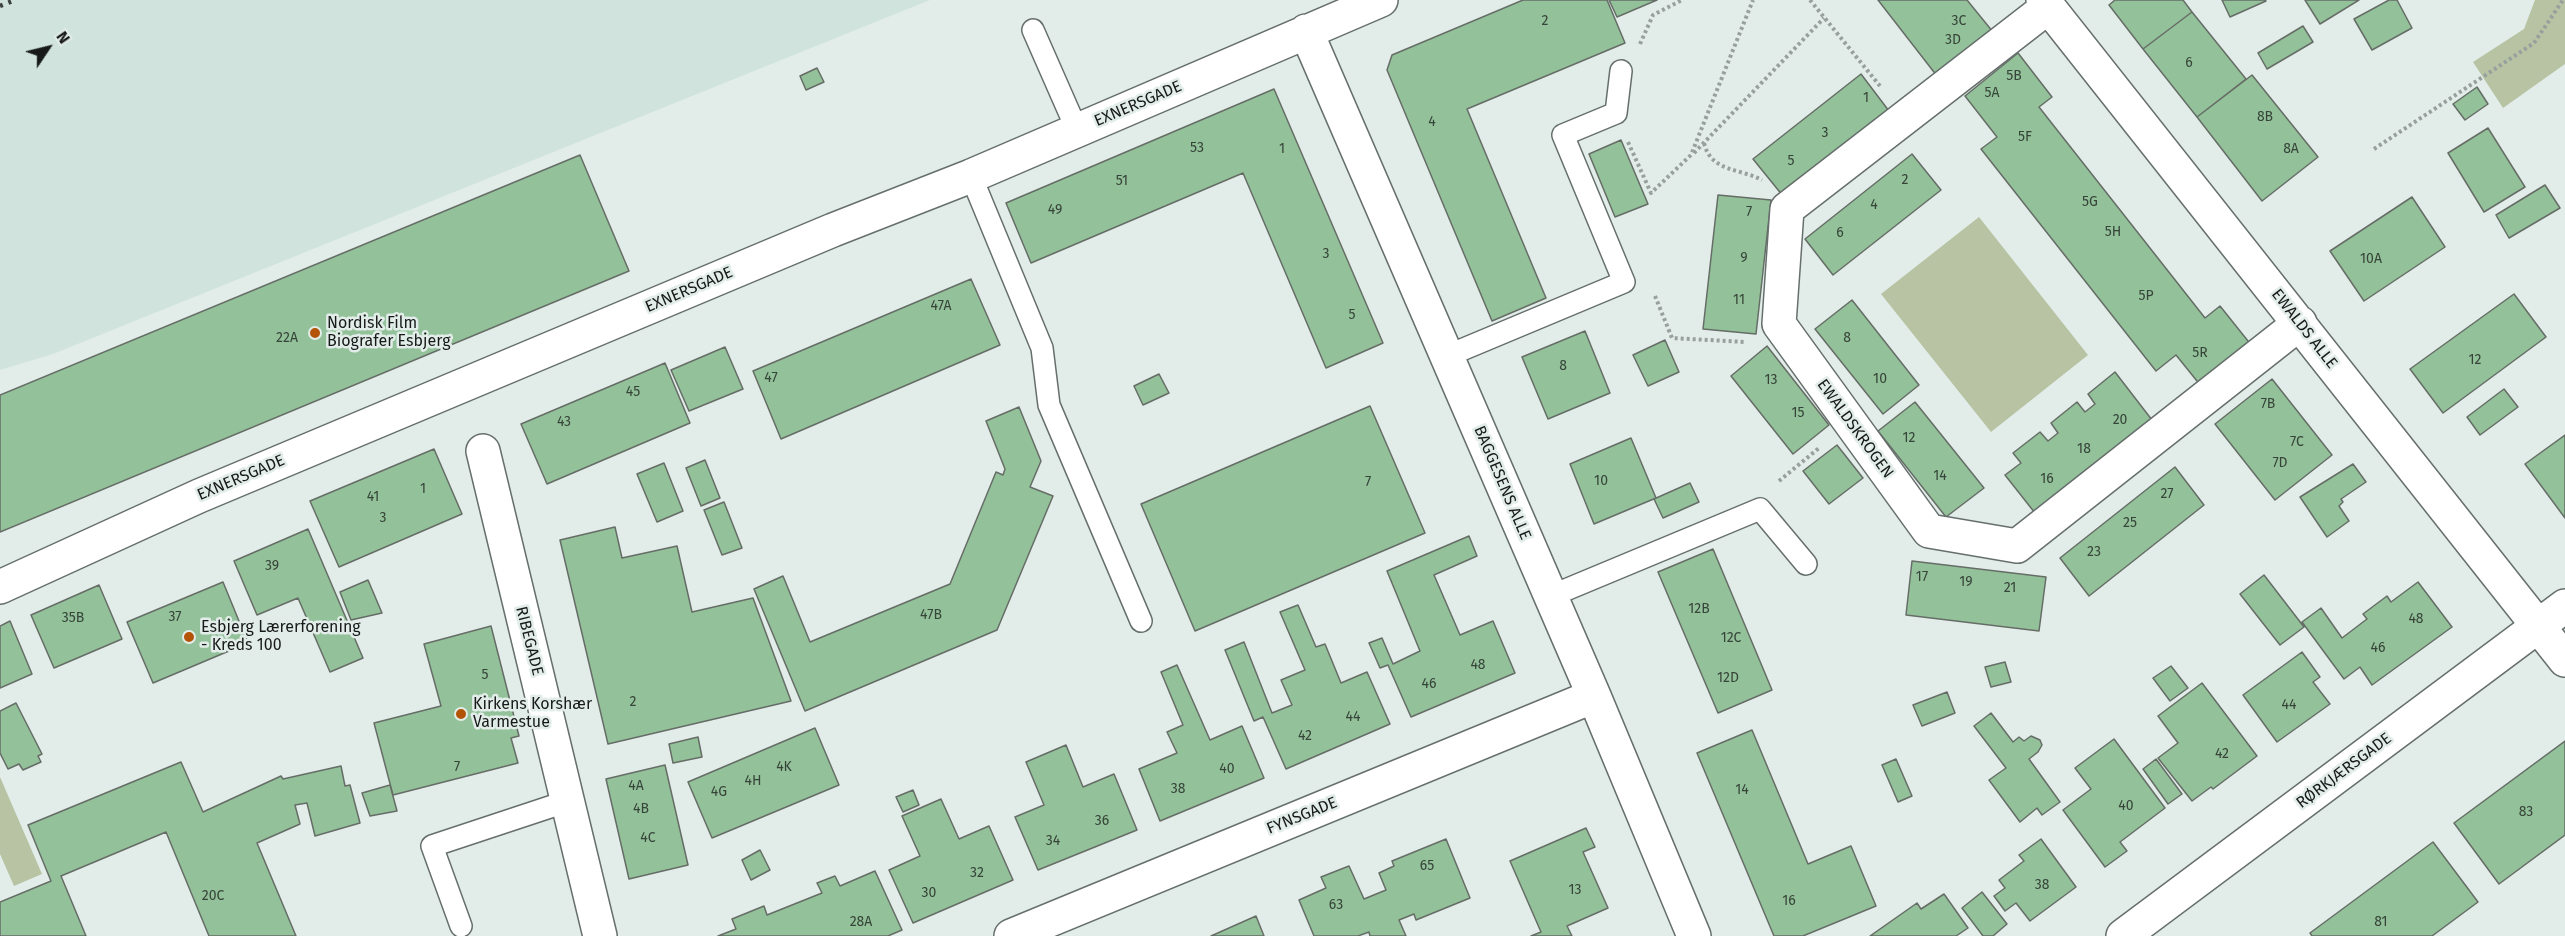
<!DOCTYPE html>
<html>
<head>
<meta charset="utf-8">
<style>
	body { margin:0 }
	#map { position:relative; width:2565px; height:936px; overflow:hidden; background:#e2ede9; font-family:"Fira Sans",sans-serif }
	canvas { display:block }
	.north { position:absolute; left:18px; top:18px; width:60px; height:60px; -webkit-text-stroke:4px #e2ede9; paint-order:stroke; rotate:55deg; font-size:16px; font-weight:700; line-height:24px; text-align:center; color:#171a19 }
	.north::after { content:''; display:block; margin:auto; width:21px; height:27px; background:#171a19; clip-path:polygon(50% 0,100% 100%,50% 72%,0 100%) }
</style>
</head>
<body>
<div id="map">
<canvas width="2565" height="936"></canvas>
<div class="north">N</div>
</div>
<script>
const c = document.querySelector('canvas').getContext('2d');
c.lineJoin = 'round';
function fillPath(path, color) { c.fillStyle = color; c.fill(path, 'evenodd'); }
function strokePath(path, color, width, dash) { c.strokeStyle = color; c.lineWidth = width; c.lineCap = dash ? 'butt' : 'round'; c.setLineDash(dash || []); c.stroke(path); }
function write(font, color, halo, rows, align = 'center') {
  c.font = font + ' "Fira Sans",sans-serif'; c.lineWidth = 5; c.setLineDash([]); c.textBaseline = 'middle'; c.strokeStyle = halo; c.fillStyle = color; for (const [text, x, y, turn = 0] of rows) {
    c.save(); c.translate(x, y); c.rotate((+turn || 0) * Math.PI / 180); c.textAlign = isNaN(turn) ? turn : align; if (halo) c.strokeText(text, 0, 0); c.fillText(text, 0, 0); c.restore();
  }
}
const built = new Path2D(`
	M0 0H930L53 354 0 370Z`);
const green = new Path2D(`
	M2535 0H2565V64L2503 108 2473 62 2524 29Z
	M1979 217 2088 355 1991 432 1881 294Z
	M0 777 42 874 14 886 0 854Z`);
const building = new Path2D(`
	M1523 0H1607L1625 43 1467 109 1546 298 1492 321 1387 70 1392 55Z
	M1609 0H1657L1617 17Z
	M1878 0H1967L1993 32 1937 76Z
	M2115 0H2183L2192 12 2143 49 2109 5Z
	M2222 0H2265L2266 1 2230 17Z
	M2305 0H2359L2320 24Z
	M2389 0H2397L2412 28 2372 50 2354 19Z
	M2192 12 2246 79 2197 117 2143 49Z
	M2303 26 2313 42 2267 69 2258 53Z
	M2018 53 2052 97 2039 107 2205 318 2220 306 2252 346 2201 386 2176 355 2156 371 1981 149 1997 137 1965 96Z
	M817 68 824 82 806 90 800 76Z
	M1861 74 1889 111 1783 196 1753 159Z
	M2252 75 2318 157 2262 201 2197 117Z
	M2477 87 2488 104 2465 120 2453 104Z
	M1274 89 1383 343 1326 368 1243 173 1031 263 1006 203Z
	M2488 128 2525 187 2484 212 2448 153Z
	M1621 140 1648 204 1615 217 1589 154Z
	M1912 154 1941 190 1833 275 1805 239Z
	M580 155 629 271 0 532V395Z
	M2545 185 2560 208 2509 238 2496 215Z
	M1718 195 1771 200 1756 334 1703 329Z
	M2412 197 2445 247 2364 301 2330 251Z
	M971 279 1000 345 781 439 753 371Z
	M2514 294 2546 337 2443 413 2410 369Z
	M1852 300 1919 385 1883 414 1815 329Z
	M1585 331 1610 393 1548 419 1522 357Z
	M1665 340 1679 372 1648 386 1633 355Z
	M1767 346 1829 425 1793 454 1731 376Z
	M725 347 743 389 689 411 671 370Z
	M665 363 690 423 547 484 521 424Z
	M2115 372 2152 420 2035 513 2005 475 2021 463 2013 453 2040 432 2048 441 2058 433 2051 423 2077 402 2085 412 2095 404 2088 394Z
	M1159 374 1169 393 1143 405 1134 386Z
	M2272 379 2332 455 2275 500 2215 424Z
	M2504 389 2518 407 2480 435 2467 417Z
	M1915 402 1984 488 1946 517 1878 431Z
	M1370 406 1425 533 1195 631 1141 504Z
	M1019 407 1041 461 1030 487 1053 496 997 630 805 711 754 589 783 576 810 642 950 584 996 472 1003 475 1005 469 986 421Z
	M2565 435V518L2525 464Z
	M1631 438 1656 498 1594 524 1570 464Z
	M1837 445 1863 478 1829 504 1803 471Z
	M434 449 462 514 339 567 310 501Z
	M705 460 720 498 701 506 686 468Z
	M664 463 683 511 657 522 637 474Z
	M2353 464 2366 482 2341 499 2343 502 2339 506 2349 521 2327 537 2300 497Z
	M2175 467 2204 505 2089 596 2060 558Z
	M1690 483 1699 502 1663 518 1654 499Z
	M724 502 742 548 722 555 704 510Z
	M615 527 622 558 677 546 692 612 753 598 791 701 608 744 560 540Z
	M308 529 363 658 330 672 298 598 257 615 234 561Z
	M1469 536 1477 556 1434 575 1460 635 1493 621 1515 673 1411 717 1388 665 1380 668 1369 643 1382 638 1393 664 1420 651 1387 571Z
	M1713 549 1772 690 1718 713 1658 572Z
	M1912 561 2046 577 2039 631 1906 615Z
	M2264 575 2304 627 2280 645 2240 594Z
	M368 580 382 613 351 620 340 592Z
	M223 582 248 643 153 683 127 622Z
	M2418 582 2452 627 2372 685 2360 667 2344 679 2302 622 2321 608 2342 638 2367 619 2363 614 2387 596 2391 602Z
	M99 585 122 639 54 668 31 615Z
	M1298 605 1316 647 1325 644 1341 683 1367 672 1390 724 1286 769 1263 717 1254 721 1225 650 1244 642 1272 713 1292 705 1281 680 1305 670 1280 612Z
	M10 621 32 674 0 688V626Z
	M491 626 519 736 511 738 518 763 393 795 374 723 441 706 424 644Z
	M2302 652 2320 677 2313 682 2330 704 2277 742 2243 695Z
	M2005 662 2011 682 1991 687 1985 667Z
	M1177 665 1210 740 1242 726 1264 778 1160 821 1139 769 1177 753 1167 732 1183 725 1161 672Z
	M2171 666 2188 688 2170 701 2153 678Z
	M2202 683 2257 756 2213 789 2211 787 2192 801 2158 758 2178 743 2158 716Z
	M1947 692 1955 713 1922 726 1913 705Z
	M16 703 42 754 38 756 41 762 23 770 19 764 8 769 0 753V711Z
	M1991 713 2013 742 2019 737 2024 741 2031 736 2040 740 2042 745 2038 752 2029 759 2060 802 2042 815 2037 808 2020 822 1989 780 2006 768 1974 726Z
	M815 728 839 785 712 838 688 782Z
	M1752 730 1808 864 1851 846 1876 906 1803 936H1774L1697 753Z
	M698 737 702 757 673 763 669 744Z
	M2114 739 2165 808 2120 842 2127 851 2105 867 2063 810 2091 789 2075 768Z
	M2565 741V835L2499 884 2454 823Z
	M1066 745 1083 787 1114 774 1137 830 1038 870 1015 817 1044 805 1026 762Z
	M1896 759 1912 796 1898 802 1882 765Z
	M2156 759 2182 794 2168 804 2143 769Z
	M181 762 203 812 281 776 283 779 341 766 345 786 350 785 360 823 315 836 307 803 295 805 300 824 257 843 296 936H209L166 832 61 876 86 936H0V902L51 881 28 825Z
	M665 765 688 865 629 879 606 779Z
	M390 785 397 811 370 816 362 793Z
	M913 790 919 805 903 812 896 797Z
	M941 799 959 839 989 826 1013 880 913 923 889 870 920 856 902 816Z
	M1586 828 1595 847 1583 852 1608 908 1567 926 1572 936H1531L1541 932 1510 861Z
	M1446 839 1470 898 1416 920 1414 914 1399 920 1406 936H1370L1369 932 1358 936H1314L1299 900 1326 888 1321 877 1349 866 1364 899 1386 890 1379 873 1394 866 1392 861Z
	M2041 839 2076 887 2030 921 2016 903 2005 911 1994 896 2005 888 1999 880 2024 861 2019 855Z
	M2433 842 2478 902 2432 936H2312L2310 933Z
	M760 850 770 870 751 880 742 860Z
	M875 871 902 930 888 936H718L736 929 732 919 764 906 767 915 822 893 817 883 835 876 840 886Z
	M1982 892 2007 924 1993 936H1983L1962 908Z
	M1944 894 1968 928 1956 936H1870L1917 903 1921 909Z
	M1256 916 1264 936H1211Z`);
const path = new Path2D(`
	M1810 0 1880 86
	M1640 44 1653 15 1682 0
	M1628 142 1651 193 1691 155 1753 0
	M1704 143C1711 172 1739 168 1762 180
	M2374 149 2534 43 2563 0
	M1694 153 1824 18
	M1655 296 1672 338 1745 342
	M1779 481 1819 448`);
const lane = new Path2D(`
	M1033 30 1077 130
	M971 176 1042 348 1049 405 1141 621
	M1447 356 1624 282 1563 135 1616 113 1621 71
	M1551 596 1760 509 1806 564
	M461 926 432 846 568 801`);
const street = new Path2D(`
	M2043 0 2565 660
	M2048 7 1787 209 1779 324 1929 531 2017 546 2300 323
	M1306 31 1594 696 1694 936
	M483 451 600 936
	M0 587 199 496 833 230 971 176 1381 0
	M1011 936 1594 696
	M2123 936 2565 606`);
const rail = new Path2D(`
	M0 6 15 0`);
const markers = [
	[315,333,6,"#b25306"],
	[189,637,6,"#b25306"],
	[461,714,6,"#b25306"]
];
const numberNames = [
	["2",1545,21],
	["3C",1959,21],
	["3D",1953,40],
	["6",2189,63],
	["5B",2014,76],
	["5A",1992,93],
	["1",1866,98],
	["8B",2265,117],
	["4",1432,122],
	["3",1825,133],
	["5F",2025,137],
	["53",1197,148],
	["1",1282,149],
	["8A",2291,149],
	["5",1791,161],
	["2",1905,180],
	["51",1122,181],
	["5G",2090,202],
	["4",1874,205],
	["49",1055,210],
	["7",1749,212],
	["5H",2113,232],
	["6",1840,233],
	["3",1326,254],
	["9",1744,258],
	["10A",2371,259],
	["5P",2146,296],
	["11",1739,300],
	["47A",941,306],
	["5",1352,315],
	["22A",287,338],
	["8",1847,338],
	["5R",2200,353],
	["12",2475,360],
	["8",1563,366],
	["47",771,378],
	["10",1880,379],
	["13",1771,380],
	["45",633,392],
	["7B",2268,404],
	["15",1798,413],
	["20",2120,420],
	["43",564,422],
	["12",1909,438],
	["7C",2297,442],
	["18",2084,449],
	["7D",2280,463],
	["14",1940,476],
	["16",2047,479],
	["10",1601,481],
	["7",1368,482],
	["1",423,489],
	["27",2167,494],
	["41",373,497],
	["3",383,518],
	["25",2130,523],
	["23",2094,552],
	["39",272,566],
	["17",1922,577],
	["19",1966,582],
	["21",2010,588],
	["12B",1699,609],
	["47B",931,615],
	["37",175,617],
	["35B",73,618],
	["48",2416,619],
	["12C",1731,638],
	["46",2378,648],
	["48",1478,665],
	["5",485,675],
	["12D",1728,678],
	["46",1429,684],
	["2",633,702],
	["44",2289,705],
	["44",1353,717],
	["42",1305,736],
	["42",2222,754],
	["7",457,767],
	["4K",784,767],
	["40",1227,769],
	["4H",753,781],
	["4A",636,786],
	["38",1178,789],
	["14",1742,790],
	["4G",719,792],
	["40",2126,806],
	["4B",641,809],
	["83",2526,812],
	["36",1102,821],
	["4C",648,838],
	["34",1053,841],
	["65",1427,866],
	["32",977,873],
	["38",2042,885],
	["13",1575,890],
	["30",929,893],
	["20C",213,896],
	["16",1789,901],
	["63",1336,905],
	["28A",861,922],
	["81",2381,922]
];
const streetNames = [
	["EXNERSGADE",1138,104,-23],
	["EXNERSGADE",689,290,-23],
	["EWALDS ALLE",2304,329,52],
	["EWALDSKROGEN",1855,429,54],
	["EXNERSGADE",241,478,-23],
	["BAGGESENS ALLE",1502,483,67],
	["RIBEGADE",529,641,76],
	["RØRKJÆRSGADE",2344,771,-37],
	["FYNSGADE",1302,816,-22]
];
const poiNames = [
	["Nordisk Film",327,324],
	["Biografer Esbjerg",327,342],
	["Esbjerg Lærerforening",201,628],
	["- Kreds 100",201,646],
	["Kirkens Korshær",473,705],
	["Varmestue",473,723]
];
fillPath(built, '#d0e4dd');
fillPath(green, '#b7c3a3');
fillPath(building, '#93c199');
strokePath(building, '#666d67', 1.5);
strokePath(lane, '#666f6c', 24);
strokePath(street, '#666f6c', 36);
strokePath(path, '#98a09d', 4, [3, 3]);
strokePath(lane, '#fff', 21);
strokePath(street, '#fff', 33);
strokePath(rail, '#3c403f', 4.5, [3, 6]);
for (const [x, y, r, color] of markers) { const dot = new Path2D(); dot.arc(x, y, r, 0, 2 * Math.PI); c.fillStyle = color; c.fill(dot); strokePath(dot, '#e2ede9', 2); }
write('14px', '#364439', null, numberNames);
write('16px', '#171a19', '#e2ede9', streetNames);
write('16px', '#171a19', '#e2ede9', poiNames, 'left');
</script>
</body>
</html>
